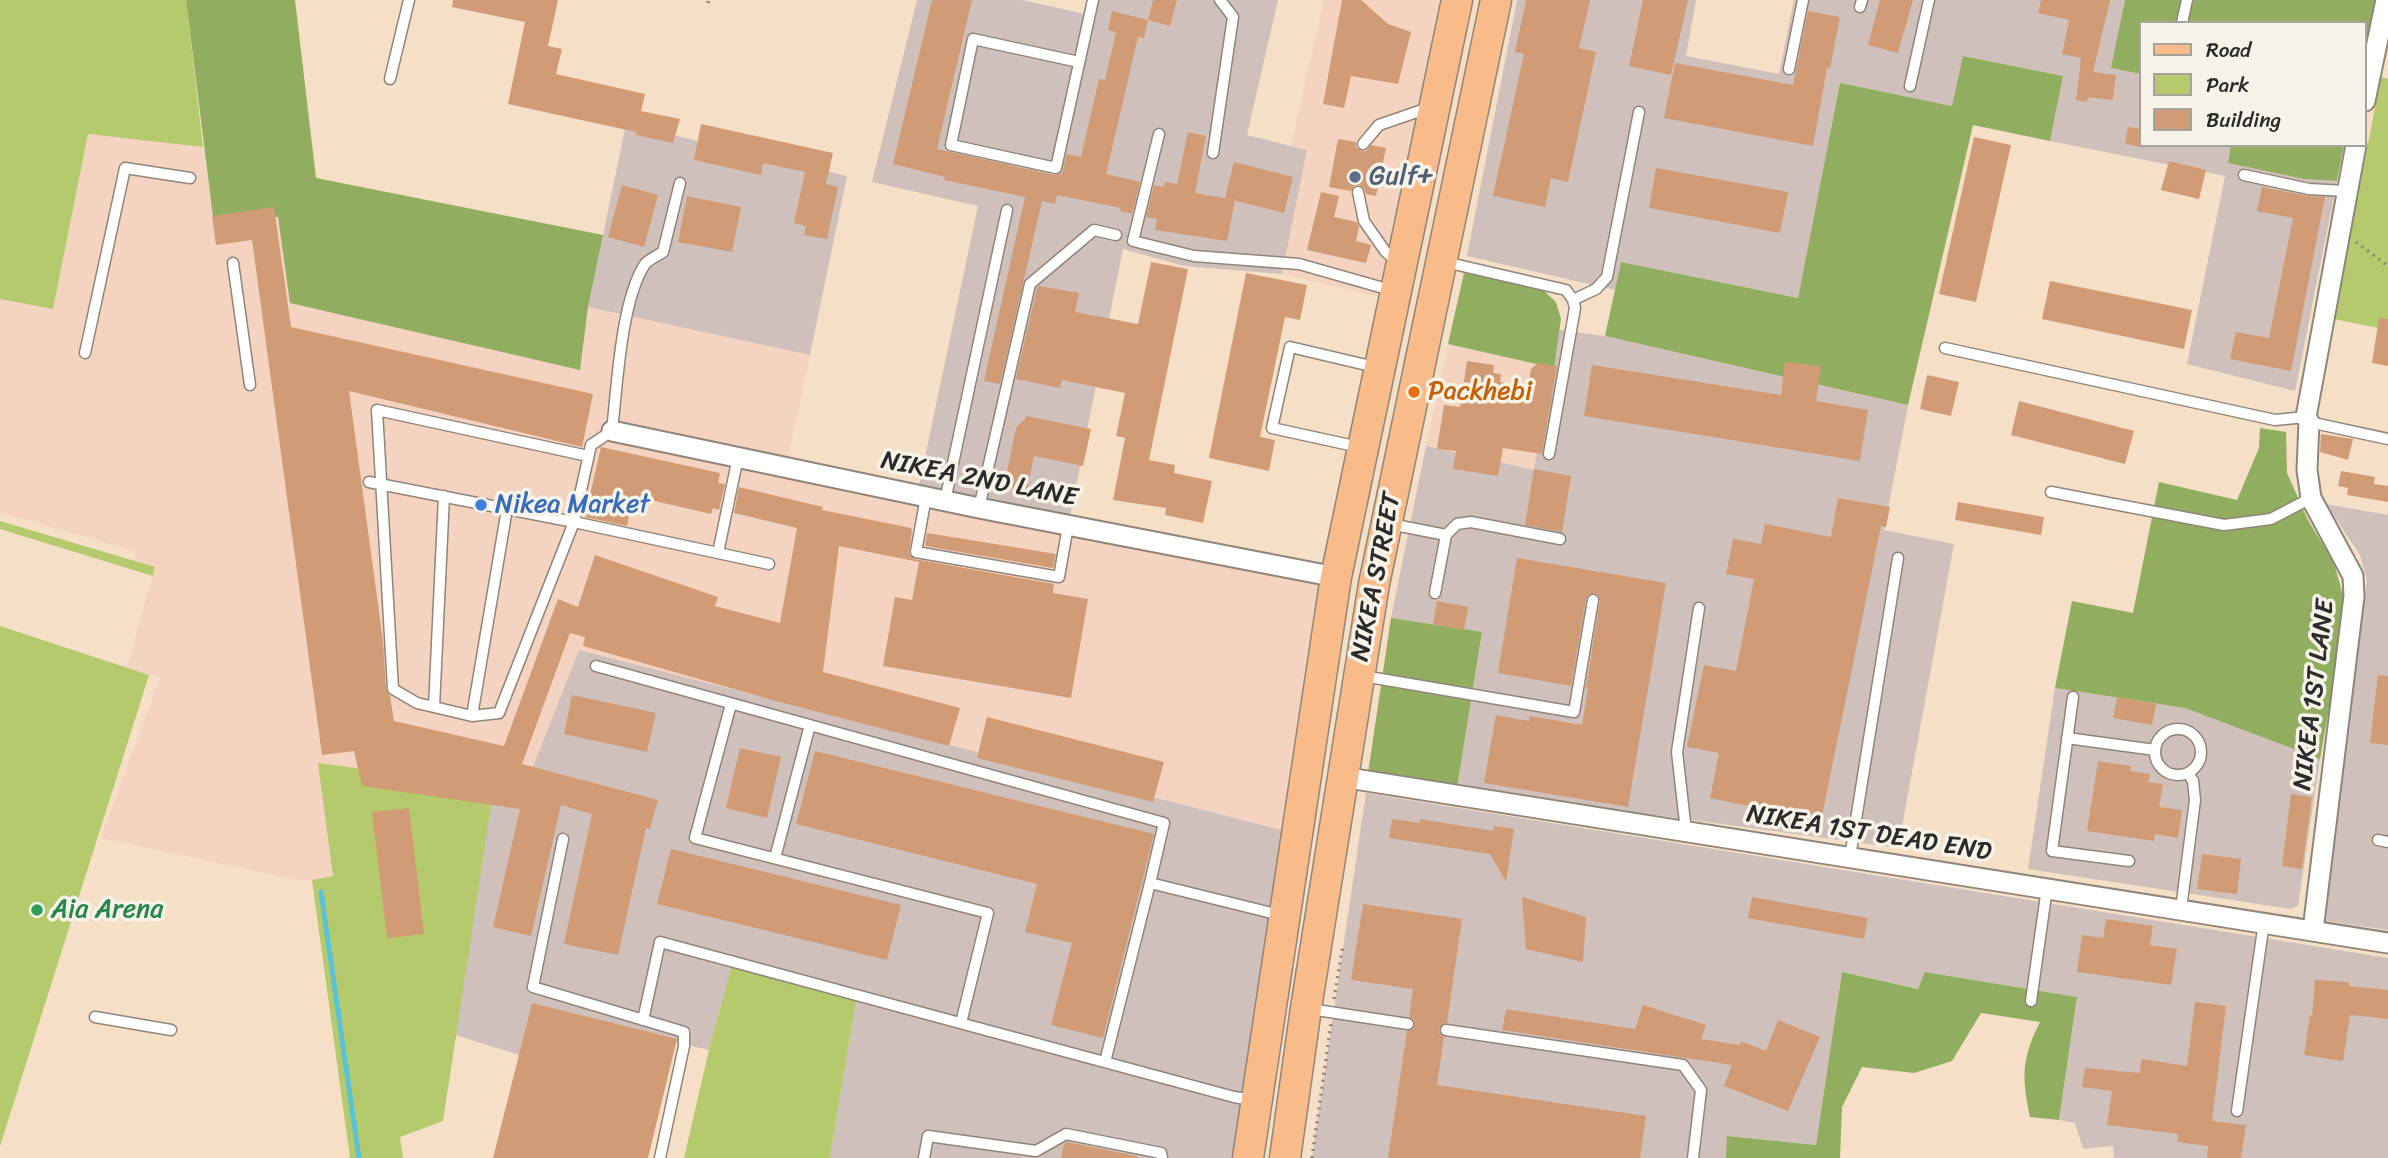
<!DOCTYPE html>
<html>
<head>
<meta charset="utf-8">
<style>
	body { margin:0 }
	#map { position:relative; width:2388px; height:1158px; overflow:hidden; background:#f5dfc6; font-family:Sriracha,sans-serif }
	canvas { display:block }
	.legend { position:absolute; left:2139px; top:21px; width:228px; height:126px; box-sizing:border-box; background:#f7f3e8; border:2px solid #a5a39c; margin:0; padding:9px 12px; list-style:none; font-size:21px; color:#2b2b2b }
	.legend li { display:flex; align-items:center; gap:14px; height:35px }
	.legend b { width:35px; border:2px solid #a5a39c }
</style>
</head>
<body>
<div id="map">
<canvas width="2388" height="1158"></canvas>
<ul class="legend">
<li><b style="height:9px;background:#fabb8b"></b>Road</li>
<li><b style="height:19px;background:#b5c96d"></b>Park</li>
<li><b style="height:19px;background:#d19c75"></b>Building</li>
</ul>
</div>
<script>
const c = document.querySelector('canvas').getContext('2d');
c.lineJoin = 'round';
function fillPath(path, color) { c.fillStyle = color; c.fill(path, 'evenodd'); }
function strokePath(path, color, width, dash) { c.strokeStyle = color; c.lineWidth = width; c.lineCap = dash ? 'butt' : 'round'; c.setLineDash(dash || []); c.stroke(path); }
function write(font, color, halo, rows, align = 'center') {
  c.font = font + ' Sriracha,sans-serif'; c.lineWidth = 7; c.setLineDash([]); c.textBaseline = 'middle'; c.strokeStyle = halo; c.fillStyle = color; for (const [text, x, y, turn = 0] of rows) {
    c.save(); c.translate(x, y); c.rotate((+turn || 0) * Math.PI / 180); c.textAlign = isNaN(turn) ? turn : align; if (halo) c.strokeText(text, 0, 0); c.fillText(text, 0, 0); c.restore();
  }
}
const built = new Path2D(`
	M1324 0H1458L1394 300 1282 274 1307 150 1291 145Z
	M88 134 203 147 213 217 278 216 580 370 588 307 810 355 786 467 1336 577 1297 834 579 651 523 792 333 876 302 881 101 838 160 678 127 668 155 567 133 561 135 551 0 512V299L53 308Z
	M1448 344 1554 368 1534 470 1426 446Z`);
const industrial = new Path2D(`
	M917 0H1022L1089 15 1093 0H1278L1247 135 1307 150 1282 274 1184 266 1123 249 1068 526 917 495 978 206 872 182Z
	M1517 0H1696L1686 56 1779 74 1794 0H2125L2112 68 2141 74V145H2231L2228 163 2304 179 2337 181 2295 391 2187 364 2225 176 2050 141 2063 76 1963 56 1953 106 1840 84 1798 298 1621 262 1615 290 1467 256Z
	M626 124 847 176 810 355 588 307Z
	M1559 330 1605 336 1908 405 1884 530 1954 544 1898 848 1457 788 1482 633 1391 618 1426 446 1534 470Z
	M2326 504 2388 515V930L2320 920 2367 580 2360 555Z
	M579 650 1297 834 1248 1158H830L857 995 733 962 709 1050 552 1014 536 1060 455 1035 494 787 523 792Z
	M2055 688 2185 708 2320 759 2298 906 2291 909 2028 869Z
	M1366 793 2388 958V1158H2114L2113 1146 2083 1149 2075 1123 2059 1120 2077 997 1926 972 1919 989 1842 972 1816 1145 1728 1136 1726 1158H1312Z`);
const green = new Path2D(`
	M0 0H186L203 147 88 134 53 309 0 299Z
	M2381 77 2388 79V330L2334 319Z
	M0 521 155 567 153 576 0 529Z
	M0 626 149 675 0 1146Z
	M318 763 494 787 443 1121 400 1137 403 1158H350L312 880 333 876Z
	M733 961 857 995 830 1158H684L709 1050Z`);
const forest = new Path2D(`
	M186 0H295L316 178 603 235 588 307 580 370 290 303 278 217H213Z
	M2125 0H2375L2365 47V23H2141V74L2111 68Z
	M1963 56 2063 76 2050 141 1973 125 1908 405 1605 336 1621 262 1798 298 1840 83 1952 106Z
	M2231 145H2344L2337 181 2304 179 2228 163Z
	M1464 273 1542 289 1556 302 1561 319 1554 368 1448 344Z
	M2260 428 2286 432 2287 473 2308 520 2334 563 2344 599 2343 629 2320 759 2185 708 2055 688 2072 601 2133 613 2159 482 2237 500 2259 448Z
	M1391 618 1482 632 1457 788 1368 773Z
	M1842 972 1918 989 1925 972 2077 997 2059 1120 2030 1117C2022 1077 2021 1060 2040 1022L1981 1013 1952 1061 1914 1073 1862 1067 1842 1107 1840 1158H1726L1727 1136 1816 1145Z`);
const stream = new Path2D(`
	M321 892 359 1158`);
const building = new Path2D(`
	M453 0H558L548 46 562 49 556 74 645 94 641 111 680 119 673 143 636 135V132L508 104 525 22 452 7Z
	M932 0H972L937 149 1054 175 1062 174 1067 154 1081 157 1099 79 1105 80 1116 32 1108 30 1112 11 1148 20 1144 38 1138 37 1106 174 1140 182 1132 214 1120 211 1121 208 1057 195 1055 204 1042 201 1000 384 984 381 1025 197 944 180 945 177 893 164Z
	M1153 0H1177L1170 26 1148 20Z
	M1342 0H1361L1388 24 1411 32 1398 84 1351 76 1344 108 1323 104Z
	M1526 0H1590L1579 48 1596 52 1568 182 1551 178 1545 207 1493 196 1524 54 1515 52Z
	M1643 0H1688L1671 75 1629 66Z
	M1880 0H1913L1898 53 1868 45Z
	M2041 0H2110L2093 72 2116 75 2113 100 2088 97 2087 102 2076 100 2081 58 2062 54 2069 20 2038 13Z
	M1808 11 1840 17 1830 69 1827 68 1813 146 1664 118 1675 63 1793 85Z
	M701 124 833 153 826 184 838 187 827 239 804 235 806 226 794 223 805 172 763 163 761 175 694 160Z
	M2128 127 2141 129V147L2125 144Z
	M1188 132 1206 136 1195 193 1235 200 1227 241 1155 230 1157 219 1146 217 1154 185 1164 187 1165 182 1177 184Z
	M1974 137 2011 145 1976 302 1939 294Z
	M1338 139 1356 142V147L1361 151H1366L1371 145 1386 148 1376 196 1366 194 1364 188 1360 185 1354 186 1351 191 1329 187Z
	M2169 161 2206 170 2199 199 2161 190Z
	M1234 162 1293 177 1284 213 1225 198Z
	M1656 168 1788 192 1780 233 1649 208Z
	M622 185 658 195 644 247 608 237Z
	M2262 187 2308 196 2325 197 2291 371 2230 359 2236 332 2269 338 2293 218 2257 211Z
	M1321 192 1339 196 1334 217 1357 222 1359 227 1356 241 1371 245 1366 263 1307 250Z
	M687 196 741 207 732 252 678 242Z
	M274 207 291 327 593 394 582 447 349 391 383 641 386 689 390 696 394 721 504 746 558 599 578 607 595 555 718 597 715 606 780 623 797 528 734 513 739 487 823 507 822 510 911 528 912 530 909 554 914 559 1054 584 1053 593 1088 599 1071 698 883 666 895 597 912 600 919 562 839 546 823 672 960 708 949 746 776 701 583 646 585 637 570 633 522 764 658 800 650 829 646 828 618 955 564 944 592 814 561 805 531 936 493 927 520 809 362 786 354 751 322 755 252 240 216 245 212 216Z
	M1151 262 1188 269 1149 460 1175 465 1174 473 1212 481 1203 523 1165 515 1166 508 1113 500 1125 438 1116 436 1125 393 1062 380 1060 388 1016 379 1037 288 1039 286 1079 293 1075 312 1138 324Z
	M1246 273 1307 285 1300 320 1285 317 1260 437 1275 440 1269 471 1209 458Z
	M2050 281 2192 310 2184 349 2042 319Z
	M2379 318 2388 319V366L2372 363Z
	M1467 361 1494 365 1493 373 1501 374 1500 382 1528 386 1531 369 1538 363 1557 366 1542 454 1503 448 1498 476 1453 469 1456 451 1437 449 1444 405 1460 407Z
	M1785 362 1821 366 1816 401 1868 410 1860 461 1584 416 1592 365 1781 395Z
	M1927 375 1959 382 1951 416 1920 409Z
	M2019 401 2134 431 2125 464 2011 435Z
	M1027 416 1091 429 1083 466 1034 456 1027 490 1004 486 1016 428Z
	M2321 434 2353 439 2348 460 2320 452Z
	M601 447 720 473 718 483 725 484 719 510 713 508 711 514 633 496 627 526 585 517Z
	M1534 469 1571 476 1562 532 1525 525Z
	M2341 471 2375 477 2374 484 2388 486V502L2347 495 2348 488 2338 486Z
	M1838 498 1890 507 1886 527 1881 526 1821 821 1710 798 1719 753 1687 747 1704 665 1736 671 1754 579 1726 574 1733 539 1761 544 1765 524 1831 537Z
	M1958 502 2044 517 2041 535 1955 520Z
	M927 533 1056 554 1053 568 925 546Z
	M1517 558 1666 583 1628 807 1484 783 1496 715 1529 721 1530 716 1582 725 1588 689 1586 688 1600 601 1598 595 1594 593 1588 595 1586 599 1571 686 1498 673Z
	M1437 601 1468 607 1464 630 1433 624Z
	M2378 675 2388 676V745L2370 743Z
	M572 695 656 713 647 752 564 734Z
	M2117 697 2156 704 2152 725 2113 718Z
	M987 717 1164 762 1153 802 977 758Z
	M740 748 781 757 767 818 726 808Z
	M815 751 1154 834 1103 1038 1051 1025 1072 943 1025 932 1037 884 796 824Z
	M2098 761 2131 766 2130 771 2150 774 2148 782 2163 784 2159 807 2182 810 2178 838 2155 834 2154 841 2087 831Z
	M2291 794 2312 797 2302 869 2282 866Z
	M409 808 424 934 387 938 372 812Z
	M1392 819 1420 823V819L1493 831 1494 826 1514 829 1506 882 1490 854 1389 838Z
	M671 849 901 905 887 960 657 904Z
	M2202 854 2241 859 2237 894 2197 889Z
	M1522 897 1586 917 1583 962 1526 949Z
	M1752 897 1868 918 1864 939 1748 918Z
	M1363 904 1462 919 1447 1023 1439 1028V1033L1444 1037 1437 1085 1646 1116 1640 1158H1388L1407 1031 1413 1029 1415 1024 1413 1019 1409 1017 1413 989 1351 980Z
	M2106 919 2153 926 2150 945 2177 949 2171 985 2077 972 2082 935 2103 938Z
	M2315 980 2349 982V986L2388 990V1019L2350 1015 2343 1061 2304 1055 2310 1015 2312 1016Z
	M2195 1002 2226 1006 2212 1121 2246 1125 2241 1158H2207L2208 1146 2177 1142 2178 1134 2107 1125 2112 1091 2082 1087 2085 1068 2140 1073 2141 1059 2187 1066Z
	M532 1003 677 1039 648 1158H493Z
	M1643 1005 1706 1025 1701 1039 1740 1045 1741 1041 1766 1051 1778 1020 1820 1037 1788 1111 1724 1086 1732 1065 1502 1030 1506 1009 1635 1029Z
	M1067 1142 1137 1156V1158H1061L1064 1144Z`);
const path = new Path2D(`
	M708 3 709 0
	M2356 242 2388 266
	M1334 999 1343 945
	M1312 1158 1331 1024`);
const service = new Path2D(`
	M1860 7 1862 0
	M2182 23 2187 0
	M1079 62 973 39 951 145 1056 168 1093 0
	M1789 69 1803 0
	M390 79 409 0
	M1910 86 1929 0
	M1159 134 1133 241 1194 256 1299 264 1394 291
	M1363 144 1379 125 1431 107
	M1213 153 1233 17 1220 0
	M2244 175 2309 189 2346 191
	M1358 192 1364 221 1385 251 1398 263
	M1445 262 1566 290 1573 300 1575 308 1549 454
	M233 263 250 385
	M1573 300 1596 289 1607 277 1639 112
	M1945 348 2275 420 2306 417
	M85 353 125 168 190 178
	M2309 422 2388 439
	M1359 447 1272 428 1290 347 1375 367
	M588 456 377 410 393 689 417 703 472 716 499 713 574 522 769 564
	M369 482 574 522 591 445 612 431C617 387 621 300 645 264 649 259 657 256 663 252L680 183
	M2051 492 2224 525 2271 519 2311 498
	M926 497 916 552 1059 577 1068 526
	M945 501 1007 210
	M979 508 1030 284 1094 230 1116 235
	M1390 524 1446 535 1457 524 1471 522 1560 539
	M718 553 738 457
	M1435 593 1446 535
	M596 666 1164 823 1150 883
	M1363 676 1574 712 1593 600
	M2073 697 2052 851 2129 861
	M731 704 695 838 988 913 961 1023
	M434 707 444 496
	M472 716 507 509
	M2155 752a23 23 0 1 1 46 0a23 23 0 1 1-46 0Z
	M2067 738 2155 750
	M1686 831 1677 752 1699 608
	M563 839 533 987 684 1032V1046L660 1158
	M2378 840 2388 842
	M1850 857 1898 558
	M775 858 810 725
	M2181 909 2195 800 2193 781 2188 773
	M2031 1001 2047 888
	M1310 1009 1408 1024
	M95 1017 171 1030
	M643 1020 660 942 1234 1097 1252 1100
	M1446 1030 1683 1065 1701 1090 1693 1158
	M1105 1062 1150 883 1280 915
	M2237 1111 2264 922
	M924 1158 928 1136 1036 1151 1066 1134 1161 1153 1162 1158`);
const minor = new Path2D(`
	M2365 101 2386 0
	M612 431 979 508 1336 577
	M1342 777 2388 943
	M2313 930 2354 596 2353 576 2311 498 2307 470 2309 422 2306 417 2356 145`);
const primary = new Path2D(`
	M1248 1158 1336 577 1457 0
	M1285 1158 1306 1008 1374 584 1496 0`);
const markers = [
	[1355,177,7,"#5c6f8a"],
	[1414,392,7,"#e8710a"],
	[481,505,7,"#3f7fe0"],
	[37,910,7,"#2e9e5b"]
];
const serviceNames = [
	["Gulf+",1369,177]
];
const foodNames = [
	["Packhebi",1428,392]
];
const streetNames = [
	["NIKEA 2ND LANE",979,480,11],
	["NIKEA STREET",1377,577,-79],
	["NIKEA 1ST LANE",2315,695,-83],
	["NIKEA 1ST DEAD END",1869,834,9]
];
const shopNames = [
	["Nikea Market",495,505]
];
const leisureNames = [
	["Aia Arena",51,910]
];
fillPath(built, '#f4d3c0');
fillPath(industrial, '#d0c0bc');
fillPath(green, '#b5c96d');
fillPath(forest, '#90ad60');
strokePath(stream, '#5ac2d6', 5);
fillPath(building, '#d19c75');
strokePath(service, '#908578', 13);
strokePath(minor, '#908578', 23);
strokePath(primary, '#908578', 33);
strokePath(path, '#908578', 3.5, [2, 5]);
strokePath(service, '#fff', 10);
strokePath(minor, '#fff', 19);
strokePath(primary, '#fabb8b', 30);
for (const [x, y, r, color] of markers) { const dot = new Path2D(); dot.arc(x, y, r, 0, 2 * Math.PI); c.fillStyle = color; c.fill(dot); strokePath(dot, '#f7f3e8', 2.5); }
write('26px', '#4e5e75', '#f7f3e8', serviceNames, 'left');
write('26px', '#c56008', '#f7f3e8', foodNames, 'left');
write('26px', '#2b2b2b', '#f7f3e8', streetNames);
write('26px', '#366cbe', '#f7f3e8', shopNames, 'left');
write('26px', '#27864d', '#f7f3e8', leisureNames, 'left');
</script>
</body>
</html>
